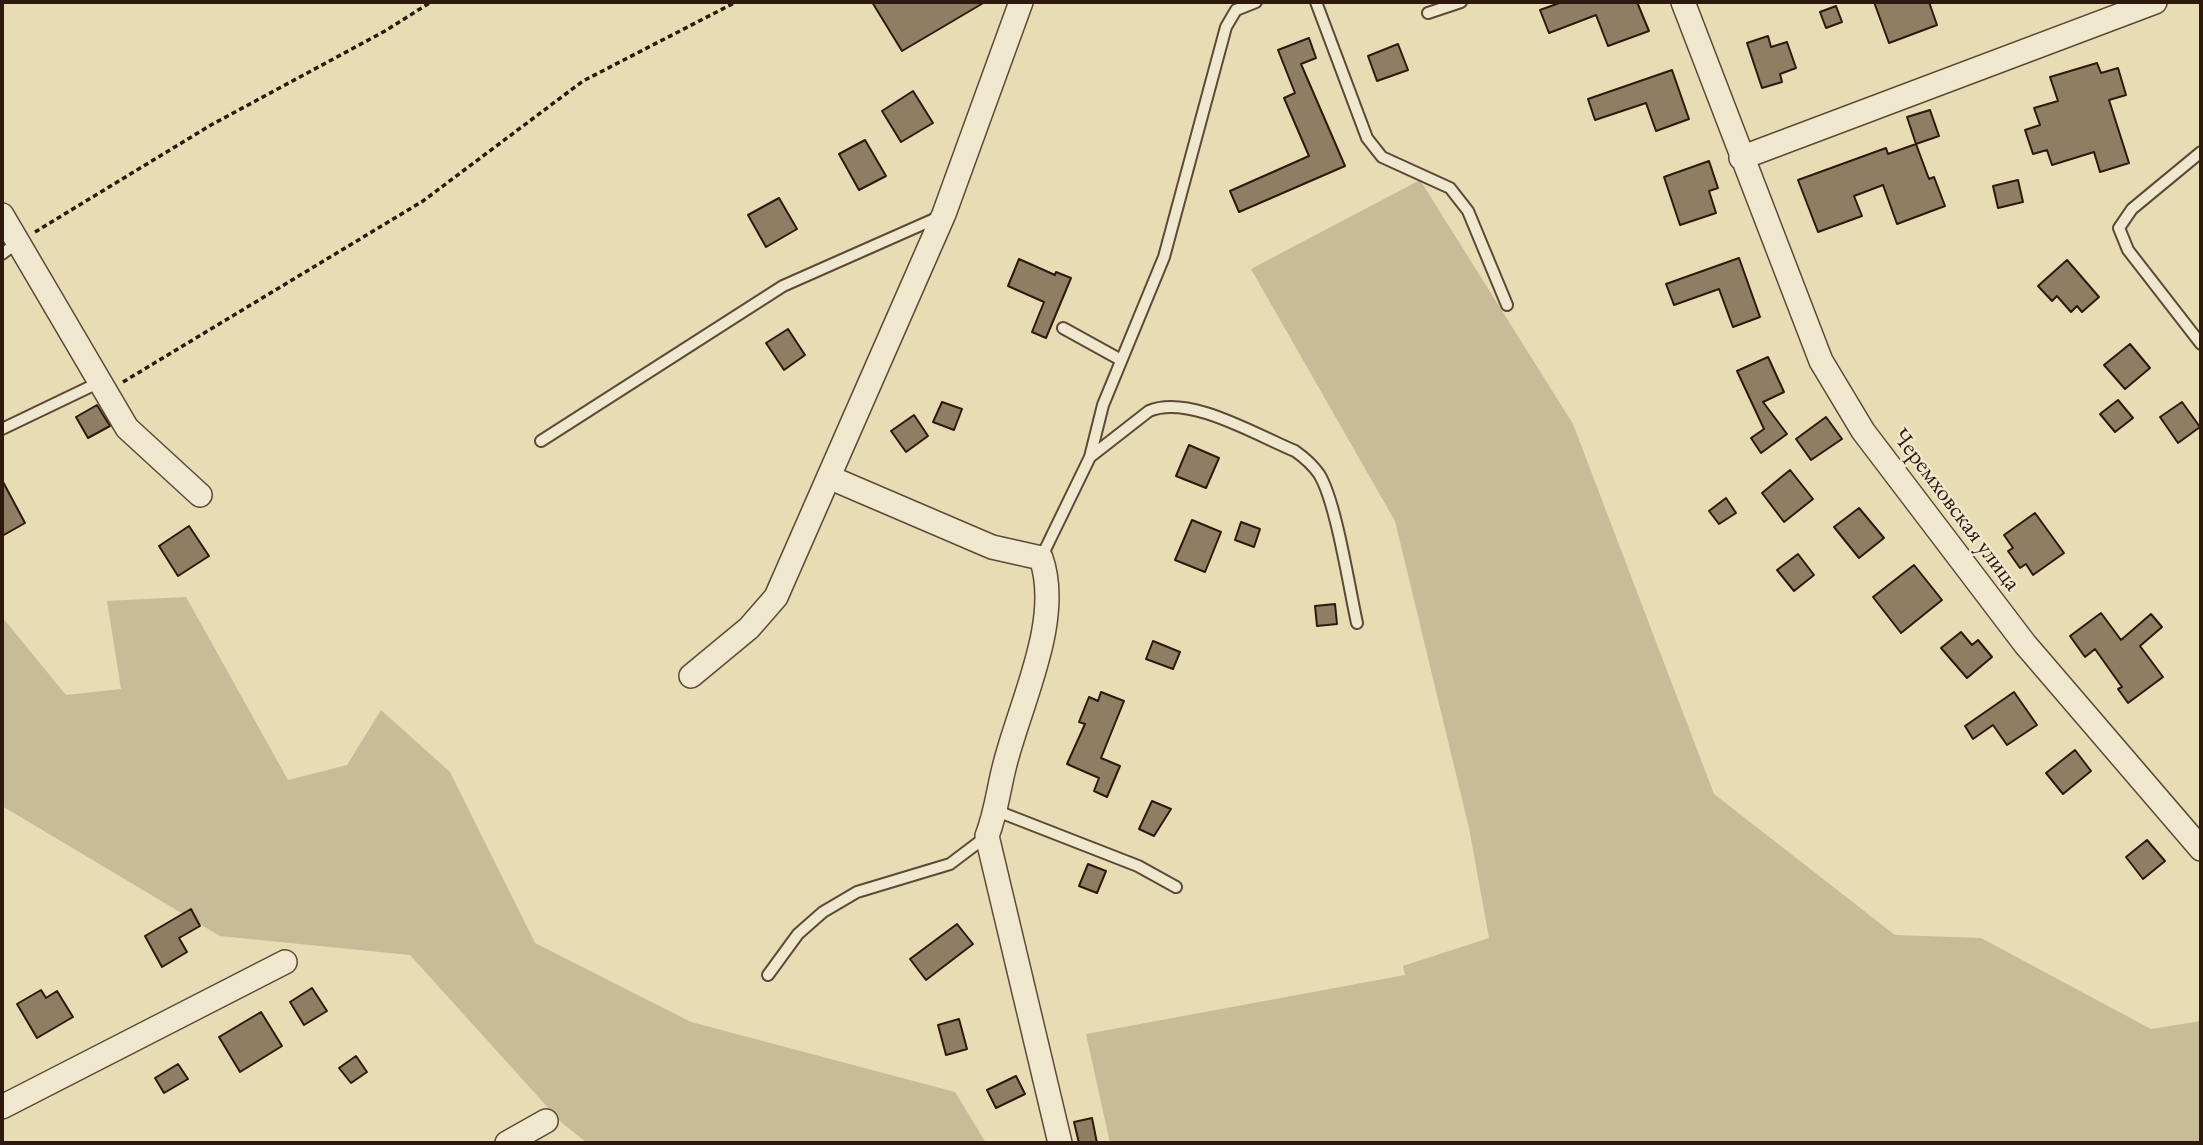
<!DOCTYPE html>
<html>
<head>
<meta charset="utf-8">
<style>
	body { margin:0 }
	#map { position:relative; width:2203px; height:1145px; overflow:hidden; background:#e7dcb3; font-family:"EB Garamond",serif }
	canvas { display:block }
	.frame { position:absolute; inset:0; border:4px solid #2f180e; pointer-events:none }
</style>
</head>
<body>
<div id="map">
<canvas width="2203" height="1145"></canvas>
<div class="frame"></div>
</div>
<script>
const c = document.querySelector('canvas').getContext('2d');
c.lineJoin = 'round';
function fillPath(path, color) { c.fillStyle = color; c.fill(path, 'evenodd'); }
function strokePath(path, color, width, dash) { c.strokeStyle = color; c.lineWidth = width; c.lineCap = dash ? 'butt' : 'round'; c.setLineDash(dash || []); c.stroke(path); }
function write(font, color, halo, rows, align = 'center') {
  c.font = font + ' "EB Garamond",serif'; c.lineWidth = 5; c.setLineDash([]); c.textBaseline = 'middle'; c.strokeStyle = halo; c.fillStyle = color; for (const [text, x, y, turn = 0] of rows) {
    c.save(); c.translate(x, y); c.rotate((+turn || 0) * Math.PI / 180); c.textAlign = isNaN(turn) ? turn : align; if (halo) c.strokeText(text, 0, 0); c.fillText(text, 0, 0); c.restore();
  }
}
const green = new Path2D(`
	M1420 180 1573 424 1714 794 1895 935 1981 938 2151 1029 2201 1021V1143H1110L1086 1034 1405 975 1403 966 1489 938 1469 828 1395 521 1251 269Z
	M186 597 288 780 347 765 381 710 450 772 535 943 691 1022 955 1092 986 1143H587L561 1122 410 955 220 936 2 806V617L66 695 121 689 107 601Z`);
const building = new Path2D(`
	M872 2H985L902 51Z
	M1562 2H1637L1649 31 1608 46 1596 15 1549 33 1540 10Z
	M1874 2H1929L1937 25 1889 43Z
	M1836 6 1842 22 1826 28 1820 12Z
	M1768 36 1771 47 1787 42 1796 68 1780 74 1782 82 1762 88 1747 43Z
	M1309 38 1316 58 1301 64 1345 166 1239 212 1230 191 1309 156 1284 98 1295 93 1278 50Z
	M1398 44 1408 70 1377 81 1368 56Z
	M2097 63 2101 73 2118 68 2126 95 2109 100 2129 163 2100 172 2094 152 2052 165 2047 150 2033 154 2025 130 2040 125 2034 108 2058 101 2050 77Z
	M1672 70 1689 119 1656 131 1646 103 1595 120 1588 99Z
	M913 91 933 123 901 142 882 111Z
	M1930 110 1939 136 1916 144 1907 117Z
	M865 140 886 176 859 190 839 154Z
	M1916 144 1929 179 1934 177 1945 206 1897 224 1883 185 1854 196 1862 216 1818 232 1798 180 1886 148 1888 154Z
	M1709 161 1718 188 1709 191 1716 213 1680 225 1664 177Z
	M2018 180 2023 202 1998 208 1993 186Z
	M779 198 797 229 766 247 748 215Z
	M1739 258 1760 317 1733 327 1719 289 1674 305 1666 284Z
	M1019 259 1055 275 1056 272 1071 278 1046 338 1032 332 1044 302 1008 286Z
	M2067 260 2099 297 2082 312 2077 306 2071 312 2057 296 2052 301 2038 286Z
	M788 329 805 355 784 370 766 343Z
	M2130 344 2150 368 2125 389 2104 365Z
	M1768 357 1784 392 1763 402 1787 434 1761 453 1751 438 1764 429 1737 371Z
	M2118 400 2133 418 2115 432 2100 414Z
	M942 402 962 409 954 430 933 422Z
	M2182 402 2200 427 2178 443 2160 417Z
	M97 405 110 426 88 438 76 417Z
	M914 415 928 436 906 452 891 431Z
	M1826 417 1842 439 1811 460 1796 439Z
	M1189 445 1219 458 1206 488 1176 476Z
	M1790 470 1813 499 1784 522 1762 493Z
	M2 480 25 523 2 536Z
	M1726 498 1736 513 1719 524 1709 511Z
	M1859 508 1884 538 1859 558 1834 527Z
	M2035 513 2064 553 2033 575 2026 564 2020 568 2008 551 2013 548 2004 535Z
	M1192 520 1221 532 1205 572 1175 560Z
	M1241 522 1260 529 1254 547 1235 540Z
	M189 526 209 556 178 576 159 546Z
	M1798 554 1814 575 1794 591 1777 570Z
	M1914 565 1942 600 1901 633 1873 597Z
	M1335 604 1337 624 1317 626 1315 606Z
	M2101 613 2121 640 2151 614 2162 627 2140 646 2163 677 2128 703 2118 689 2122 687 2095 649 2085 657 2070 636Z
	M1961 632 1972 645 1978 640 1992 657 1967 678 1941 648Z
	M1153 641 1180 652 1173 669 1146 659Z
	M1101 692 1124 701 1101 758 1120 766 1107 797 1094 791 1099 778 1067 764 1085 724 1079 722 1089 697 1098 701Z
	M2014 692 2037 725 2007 745 1993 725 1973 739 1965 726Z
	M2075 750 2091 771 2063 794 2046 773Z
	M1152 801 1171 809 1154 836 1139 829Z
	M2147 840 2165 861 2143 879 2126 857Z
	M1088 864 1106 871 1097 893 1079 886Z
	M191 909 200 926 179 938 187 952 162 967 145 936Z
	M957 924 973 944 926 980 910 959Z
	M312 988 327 1011 304 1025 290 1002Z
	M41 990 46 998 57 991 73 1017 37 1038 17 1004Z
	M261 1012 282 1046 240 1072 219 1037Z
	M959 1019 967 1049 946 1055 938 1025Z
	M356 1056 367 1072 351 1083 339 1068Z
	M178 1064 188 1079 164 1093 155 1078Z
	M1016 1076 1025 1094 996 1108 987 1090Z
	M1092 1118 1097 1143H1079L1074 1122Z`);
const path = new Path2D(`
	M35 232 211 125 385 31 431 2
	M123 382 423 201 583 81 736 2`);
const lane = new Path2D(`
	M1316 2 1367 138 1382 157 1450 188 1468 211 1507 305
	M1428 13 1461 2
	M2201 152 2132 209 2119 228 2128 250 2201 344
	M2 254 18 242
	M1063 328 1121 360
	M2 429 100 382
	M541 441 783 286 939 217
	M1090 457 1103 405 1164 257 1226 27 1236 10 1256 2
	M1041 558 1090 457 1149 411C1189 394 1256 435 1295 451 1305 458 1312 464 1319 474 1336 501 1349 587 1357 623
	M997 811 1138 866 1176 887
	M768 975 798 934 823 912 857 892 950 864 987 836`);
const street = new Path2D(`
	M1683 2 1821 361 1863 431 2025 644 2201 849
	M1741 158 2155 2
	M2 215 127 428 200 495
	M831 478 992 547 1041 558C1063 621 1019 705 1004 768 998 792 996 813 987 836L1060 1143
	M691 676 749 628 776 597 944 214 1021 2
	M2 1107 285 962
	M507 1143 546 1121`);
const streetNames = [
	["Черемховская улица",1956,510,53]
];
fillPath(green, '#c8bb97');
fillPath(building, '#8f7e64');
strokePath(building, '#2f180e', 2);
strokePath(lane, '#5d4937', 14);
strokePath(street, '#5d4937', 26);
strokePath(path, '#2f180e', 3.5, [5, 3.5]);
strokePath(lane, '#efe8ce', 10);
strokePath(street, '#efe8ce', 23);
write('24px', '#2f180e', '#efe8ce', streetNames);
</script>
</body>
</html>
